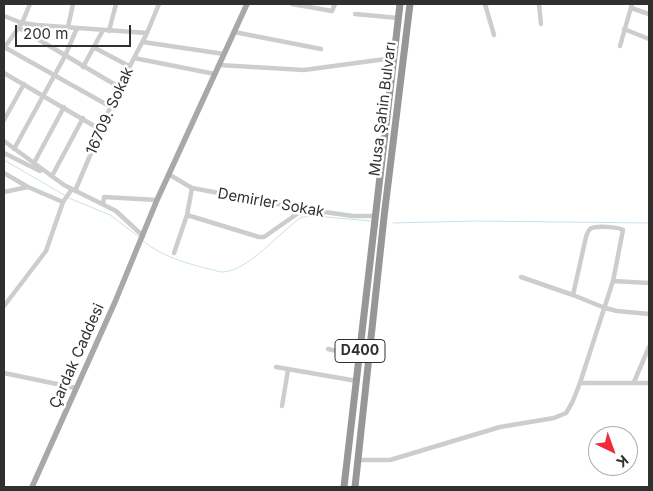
<!DOCTYPE html>
<html>
<head>
<meta charset="utf-8">
<style>
	body { margin:0 }
	#map { position:relative; width:653px; height:491px; overflow:hidden; background:#fff; font-family:Inter,sans-serif }
	canvas { display:block }
	.frame { position:absolute; inset:0; border:5px solid #303030; pointer-events:none }
	.north { position:absolute; left:588px; top:426px; width:50px; height:50px; box-sizing:border-box; background:#fff; border:1px solid #acacac; border-radius:50%; rotate:138deg; font-size:14px; font-weight:700; line-height:20px; text-align:center; color:#303030 }
	.north::after { content:''; display:block; margin:auto; width:18px; height:22px; background:#ee2a3b; clip-path:polygon(50% 0,100% 100%,50% 72%,0 100%) }
	.scale { position:absolute; left:15px; top:25px; width:116px; height:22px; box-sizing:border-box; border:2px solid #303030; border-top:0; padding-left:6px; font-size:15px; line-height:18px; white-space:nowrap; color:#303030; -webkit-text-stroke:4px #fff; paint-order:stroke }
</style>
</head>
<body>
<div id="map">
<canvas width="653" height="491"></canvas>
<div class="frame"></div>
<div class="north">K</div>
<div class="scale">200 m</div>
</div>
<script>
const c = document.querySelector('canvas').getContext('2d');
c.lineJoin = 'round';
function strokePath(path, color, width, dash) { c.strokeStyle = color; c.lineWidth = width; c.lineCap = dash ? 'butt' : 'round'; c.setLineDash(dash || []); c.stroke(path); }
function write(font, color, halo, rows, align = 'center') {
  c.font = font + ' Inter,sans-serif'; c.lineWidth = 5; c.setLineDash([]); c.textBaseline = 'middle'; c.strokeStyle = halo; c.fillStyle = color; for (const [text, x, y, turn = 0] of rows) {
    c.save(); c.translate(x, y); c.rotate((+turn || 0) * Math.PI / 180); c.textAlign = isNaN(turn) ? turn : align; if (halo) c.strokeText(text, 0, 0); c.fillText(text, 0, 0); c.restore();
  }
}
const stream = new Path2D(`
	M4 160 66 196
	M69 198 110 215 139 237
	M393 223 476 221 649 223
	M142 240C164 259 194 265 221 272 247 273 280 231 302 217L315 216 371 221`);
const minor = new Path2D(`
	M292 4 332 11 335 4
	M485 4 494 35
	M539 4 541 24
	M631 8 649 14
	M355 14 398 18
	M4 16 22 23 37 25 147 33
	M68 27 73 4
	M19 28 119 87
	M624 29 649 39
	M109 31 116 4
	M234 32 321 49
	M143 42 224 54
	M620 46 632 4
	M4 47 111 107
	M4 48 22 23 30 4
	M95 48 129 66
	M134 58 215 74
	M219 65 304 70 393 58
	M83 67 103 30
	M4 73 101 130
	M4 120 24 84
	M4 141 64 185 116 211 143 236
	M14 149 65 56 77 28
	M4 153 40 171
	M34 163 64 107
	M4 173 28 187
	M50 175 52 176 83 118
	M170 175 192 188 310 210 353 216H376
	M75 191 119 87 147 33 159 4
	M4 192 28 187 63 202
	M103 204 104 197 157 200
	M187 215 259 237H264L304 209
	M174 253 187 215 192 188
	M521 277 573 295 605 308 617 311 649 314
	M613 281 649 283
	M4 306 46 251 63 202 72 189
	M328 349 360 356
	M276 367 357 381
	M4 373 76 388
	M634 382 649 347
	M580 383H649
	M282 406 288 370
	M358 460H390L500 427 554 418 566 413 572 403 580 383 613 281 623 230C618 227 595 225 590 229 588 231 587 234 586 237L573 295`);
const major = new Path2D(`
	M32 487 115 302 157 200 247 4`);
const highway = new Path2D(`
	M344 487 400 4
	M355 487 384 217 410 4`);
const shields = [
	[360,351,50]
];
const shieldNames = [
	["D400",360,351]
];
const streetNames = [
	["Musa Şahin Bulvarı",383,109,-83],
	["16709. Sokak",110,111,-66],
	["Demirler Sokak",271,203,10],
	["Çardak Caddesi",77,356,-66]
];
strokePath(stream, '#c8e0ee', 1);
strokePath(minor, '#cdcdcd', 4.5);
strokePath(major, '#a8a8a8', 5.5);
strokePath(highway, '#979797', 7);
for (const [x, y, w] of shields) { const box = new Path2D(); box.roundRect(x - w / 2, y - 11.5, w, 23, 4); c.fillStyle = '#fff'; c.fill(box); strokePath(box, '#303030', 1); }
write('bold 14px', '#303030', null, shieldNames);
write('15px', '#303030', '#fff', streetNames);
</script>
</body>
</html>
